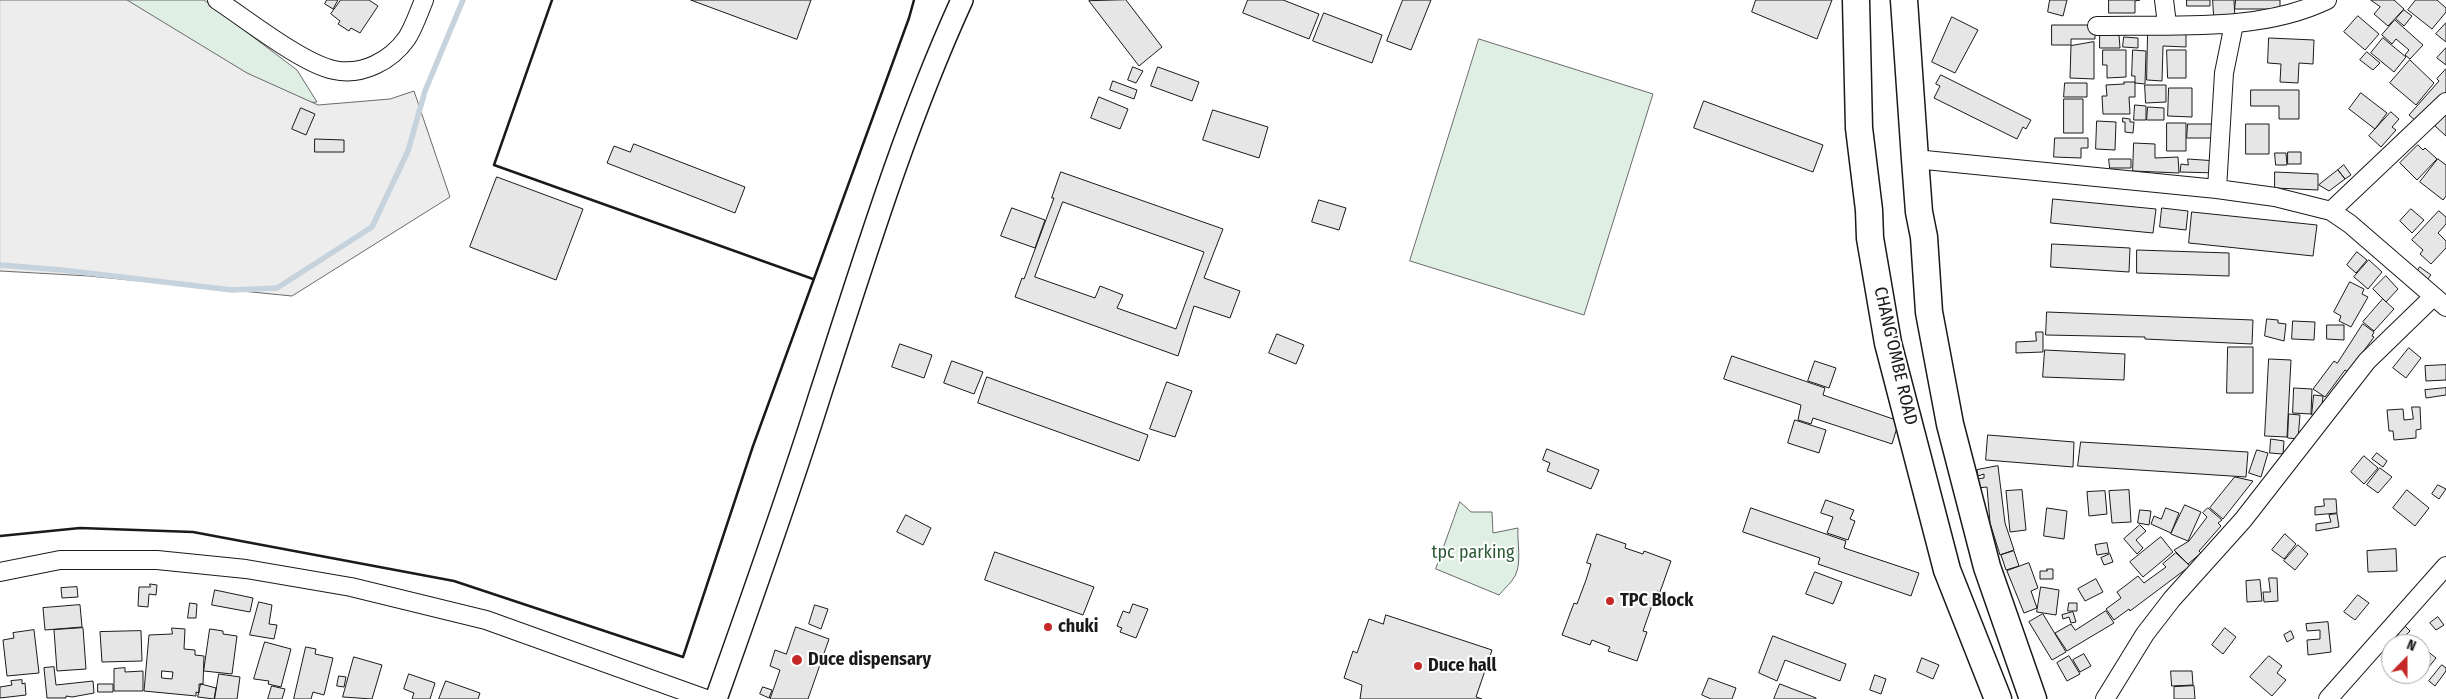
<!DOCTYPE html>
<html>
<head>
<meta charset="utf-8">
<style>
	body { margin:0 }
	#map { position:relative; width:2446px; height:699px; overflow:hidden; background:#fff; font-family:"Fira Sans Condensed",sans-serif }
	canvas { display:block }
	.north { position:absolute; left:2381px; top:634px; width:50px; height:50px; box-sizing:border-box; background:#fff; border:1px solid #a3a3a3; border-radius:50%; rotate:22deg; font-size:14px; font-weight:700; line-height:20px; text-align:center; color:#1a1a1a }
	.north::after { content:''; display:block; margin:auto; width:18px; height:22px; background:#c62828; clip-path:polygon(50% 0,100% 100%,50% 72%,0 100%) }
</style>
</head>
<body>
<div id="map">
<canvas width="2446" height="699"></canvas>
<div class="north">N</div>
</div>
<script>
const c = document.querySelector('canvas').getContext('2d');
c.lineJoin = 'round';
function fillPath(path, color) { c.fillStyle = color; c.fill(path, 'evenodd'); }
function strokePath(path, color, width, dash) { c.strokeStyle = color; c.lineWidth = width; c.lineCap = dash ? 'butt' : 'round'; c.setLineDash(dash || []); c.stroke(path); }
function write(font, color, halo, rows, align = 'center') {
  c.font = font + ' "Fira Sans Condensed",sans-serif'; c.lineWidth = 4; c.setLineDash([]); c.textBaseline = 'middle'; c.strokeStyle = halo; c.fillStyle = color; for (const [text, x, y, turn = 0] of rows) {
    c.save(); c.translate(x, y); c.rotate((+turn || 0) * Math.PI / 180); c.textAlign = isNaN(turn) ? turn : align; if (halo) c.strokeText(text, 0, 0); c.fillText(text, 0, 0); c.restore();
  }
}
const green = new Path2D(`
	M95 0H204L297 70 317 102 274 104Z
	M1479 39 1653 94 1584 315 1410 261Z
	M1460 502 1471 512H1492L1493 533 1518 528C1517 543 1522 563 1515 576 1511 583 1504 589 1499 595L1436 569Z`);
const parking = new Path2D(`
	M0 0H127L247 73 318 105 390 99 414 91 450 197 292 296 89 276 0 271Z`);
const stream = new Path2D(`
	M0 265 62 270 232 290 277 288 372 227 408 151 425 91 463 0`);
const building = new Path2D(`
	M327 0H338L333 9 325 4Z
	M341 0H369L378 6 360 33 351 28 349 31 338 24 340 21 331 14Z
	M691 0H811L797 39Z
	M1126 0 1162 47 1139 66 1089 1Z
	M1248 0H1283L1319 14 1309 39 1243 13Z
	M1403 0H1431L1411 50 1387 41Z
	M1756 0H1832L1817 39 1752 12Z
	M2050 0H2067L2063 16 2048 12Z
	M2109 0H2140L2135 1V13H2109Z
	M2187 0H2210V6H2187Z
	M2213 0H2234L2235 19 2214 16Z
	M2236 0H2280V9H2235Z
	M2371 0H2394L2404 9 2388 26 2374 14 2380 7Z
	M2416 0H2437L2446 8V12L2432 29 2408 10Z
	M2404 10 2412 16 2404 26 2396 19Z
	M1324 13 1382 35 1372 63 1313 41Z
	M2358 16 2379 34 2365 50 2344 32Z
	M1952 17 1978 30 1955 73 1932 62Z
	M2395 20 2423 45 2410 59 2405 55 2409 50 2396 39 2392 44 2382 35Z
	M2446 23V42L2436 34Z
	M2052 25H2095V39H2071V45H2052Z
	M2148 31 2186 32V47L2163 46 2162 81 2147 80Z
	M2100 35H2119L2120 48H2100Z
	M2124 37 2138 38V48L2123 47Z
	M2269 38 2314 40 2313 64 2299 63 2298 83 2280 82 2281 64 2268 63Z
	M2383 38 2406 57 2394 72 2371 53Z
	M2094 42V79L2070 78 2071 46Z
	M2446 48V65L2437 58Z
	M2103 50H2126V77L2107 78V65H2103Z
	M2133 50 2146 51 2145 84 2135 83V76H2132Z
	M2167 50H2186V78H2168Z
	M2367 52 2380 63 2373 70 2360 60Z
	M2410 60 2434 83 2416 105 2390 83Z
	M1133 67 1143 71 1136 83 1128 80Z
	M1158 67 1199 82 1192 101 1151 86Z
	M2446 69V92L2418 123 2409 115 2439 81 2437 79Z
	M1941 75 2031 120 2026 129 2023 127 2017 139 1934 98 1940 86 1936 84Z
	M1113 81 1137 90 1134 99 1110 90Z
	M2124 82H2135V97H2129L2130 114H2103L2102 96H2107L2106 85 2124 84Z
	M2065 83H2087V97H2064Z
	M2145 85H2166V102L2146 103Z
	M2169 88H2192V117L2168 116Z
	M2251 90H2299V119H2279V106H2251Z
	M2361 93 2387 113 2375 129 2349 109Z
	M1099 97 1128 109 1120 129 1091 118Z
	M2064 99H2083V133H2064Z
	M1704 101 1823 145 1813 172 1694 128Z
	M2135 105 2146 106V120H2134Z
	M2148 107 2164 108V120H2147Z
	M301 108 315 114 306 135 292 129Z
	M1213 110 1268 127 1259 158 1203 140Z
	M2391 112 2399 119 2392 127 2396 130 2381 147 2369 136Z
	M2446 114V136L2435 126Z
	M2123 118 2130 119V122H2134L2133 133 2125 132V122H2123Z
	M2097 121 2116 122 2115 150 2096 149Z
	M2167 123H2186V151H2167Z
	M2188 124H2218V138H2187Z
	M2246 124H2269V154H2246Z
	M2055 138H2088V148H2081V158L2054 157Z
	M315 139 344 140V152H315Z
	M2134 143 2155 144V158L2178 157 2179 173 2133 171Z
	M634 144 745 187 735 213 607 163 614 146 630 152Z
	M2418 145 2423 150 2425 148 2437 159 2417 180 2400 163Z
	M2288 152H2301V164H2288Z
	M2275 153H2286L2287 165H2276Z
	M2109 159H2131V168H2110Z
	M2188 159 2217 161V173L2180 172 2181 164 2188 165Z
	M2438 159 2446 165V196L2443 200 2420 182Z
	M2344 165 2351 175 2345 179 2338 170Z
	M2338 170 2345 179 2329 191 2319 185Z
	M1061 172 1223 229 1204 278 1240 291 1230 318 1194 306 1178 356 1015 297 1022 278 1024 279 1054 198H1052ZM1063 202 1204 252 1176 329 1117 308 1123 295 1100 286 1095 298 1035 277Z
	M2275 172 2318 174V190L2275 188Z
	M497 177 583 209 556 280 470 247Z
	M2053 199 2156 209 2153 233 2051 223Z
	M1319 200 1346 208 1339 230 1312 222Z
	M1012 208 1045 220 1035 248 1001 236Z
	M2162 208 2188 211 2186 230 2160 227Z
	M2411 209 2424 220 2412 233 2400 221Z
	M2439 211 2446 217V224L2438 233 2446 241V248L2431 264 2420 254 2423 250 2412 240Z
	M2192 212 2317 225 2313 256 2189 243Z
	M2052 244 2130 248 2129 272 2051 267Z
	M2137 250 2229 253V276L2137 273Z
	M2357 252 2367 260 2356 273 2347 265Z
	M2369 260 2382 272 2368 289 2354 277Z
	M2420 267 2431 275 2426 281 2416 273Z
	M2386 276 2398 289 2386 302 2373 289Z
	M2350 282 2364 289 2362 294 2368 297 2351 327 2339 321 2341 316 2334 312Z
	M2383 299 2394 309 2374 331 2363 322Z
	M2047 312 2253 320 2252 344 2145 339V337L2046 335Z
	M2267 319 2278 320V323L2286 324 2284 341 2265 336Z
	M2293 321 2315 322 2314 340 2292 339Z
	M2363 324 2374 332 2372 336 2374 337 2348 372 2345 370 2325 397 2313 389 2334 361 2337 363Z
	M2327 325H2344V340L2327 339Z
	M2036 332H2043V352L2016 353V342L2036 341Z
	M1277 334 1304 345 1296 364 1269 353Z
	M900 344 932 355 924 378 892 367Z
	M2228 347H2253V393H2227Z
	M2409 348 2421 358 2406 378 2393 368Z
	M2045 350 2125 354 2124 380 2043 377Z
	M1732 356 1825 388 1823 395 1899 421 1892 444 1813 418 1811 424 1798 420 1801 405 1724 379Z
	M2269 359 2291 360 2287 437 2265 436Z
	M952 361 983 372 974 394 944 383Z
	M1815 361 1836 368 1829 388 1808 381Z
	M2446 365V380L2426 381 2425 366Z
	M987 377 1148 435 1139 461 978 403Z
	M1167 382 1192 391 1175 437 1150 429Z
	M2294 388 2312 389 2311 414 2293 413Z
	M2446 388V395L2426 398 2425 390Z
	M2314 395 2323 396 2321 416 2312 415Z
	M2412 407H2420L2421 429 2416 430V438L2394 440 2393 431H2389L2387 410 2403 409 2404 420 2413 419Z
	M2289 414 2300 415 2298 439 2288 438Z
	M1795 420 1826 430 1819 453 1788 443Z
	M1988 435 2074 442 2073 467 1986 460Z
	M2271 439 2284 441 2283 454 2270 453Z
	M2081 442 2248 452 2246 477 2078 466Z
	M1547 449 1599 470 1591 489 1547 471 1550 463 1543 460Z
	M2257 450 2268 453 2261 477 2249 473Z
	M2377 453 2387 461 2383 467 2372 459Z
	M2364 456 2378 468 2364 484 2351 472Z
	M1998 466 2005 523 2014 550 2000 555 1990 523 1987 487 1977 488 1975 479 1984 478V474L1978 476 1977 470Z
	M2380 468 2392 477 2378 493 2367 485Z
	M2235 477 2253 481 2223 519 2210 508Z
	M2438 485 2446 489 2439 499 2432 494Z
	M2022 490 2026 530 2010 532 2006 491Z
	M2129 490 2131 522 2112 523 2109 491Z
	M2407 490 2429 508 2415 526 2393 508Z
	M2105 491 2107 514 2089 516 2087 492Z
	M2324 499H2336L2337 513 2315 515V507L2324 506Z
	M1826 500 1854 510 1850 519 1855 521 1848 540 1827 533 1833 517 1821 513Z
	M2185 505 2201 512 2188 541 2171 534Z
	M1751 508 1846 541 1844 548 1919 573 1911 596 1818 564 1820 558 1743 532Z
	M2047 508 2067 511 2064 539 2044 536Z
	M2166 508 2179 513 2171 533 2151 524 2154 516 2161 519Z
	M2208 508 2222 520 2218 523 2221 526 2199 551 2201 553 2188 564 2174 550 2189 541 2207 517 2203 513Z
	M2140 510 2151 511 2149 525 2138 523Z
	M2337 514 2339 527 2316 531V524L2331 522 2329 515Z
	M906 515 931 528 923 545 897 532Z
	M2140 525 2146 531 2136 540 2143 548 2137 554 2124 539Z
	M1597 534 1626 544 1625 548 1643 554 1644 551 1671 561 1660 592 1657 591 1643 631 1647 632 1637 661 1608 651 1610 647 1592 640 1590 645 1562 635 1574 603 1577 604 1586 580 1591 564 1587 563Z
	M2285 534 2296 544 2284 559 2272 550Z
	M2161 537 2173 552 2143 577 2130 562Z
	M2107 543 2109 553 2097 555 2095 545Z
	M2298 545 2308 554 2295 570 2284 561Z
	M2396 549 2397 571 2368 572 2367 551Z
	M2014 551 2019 566 2006 570 2001 555Z
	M995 552 1094 587 1083 615 985 580Z
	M2176 553 2190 566 2130 611 2129 609 2114 620 2106 609 2121 598 2117 592 2138 576 2144 583 2166 567 2163 564Z
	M2110 554 2113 562 2104 565 2101 558Z
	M2029 563 2038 588 2031 591 2037 608 2024 613 2007 571Z
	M2047 569H2053V579H2040V571H2047Z
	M1815 572 1842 582 1833 604 1806 594Z
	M2269 578H2277L2278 601 2264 602 2263 592H2270Z
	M2096 579 2103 592 2085 601 2078 589Z
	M2260 580 2262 601 2247 602 2246 581Z
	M150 584 157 585 156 595 149 594 148 607 138 606 139 587H150Z
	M77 587 78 597 62 598 61 588Z
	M2041 587 2059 590 2056 615 2037 612Z
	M215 590 253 598 250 612 212 605Z
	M2358 595 2369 603 2355 620 2344 612Z
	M259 602 272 605 269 624 277 625 274 639 250 635Z
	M190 603 197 604 196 618H188Z
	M2069 603H2077V611H2068Z
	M1133 604 1148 609 1136 638 1120 632 1122 628 1117 626 1123 611 1129 613Z
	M80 605 82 627 45 630 43 608Z
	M815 605 828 609 821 629 809 624Z
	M2106 611 2114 623 2067 651 2055 633 2071 624 2075 630Z
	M2073 612 2076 622 2071 623 2069 617 2063 619 2062 615Z
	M2043 614 2066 652 2052 660 2029 622Z
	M1386 615 1492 650 1476 697 1482 699H1360L1362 685 1344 678 1353 651 1357 653 1369 619 1383 624Z
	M2438 617 2444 625 2436 630 2430 623Z
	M2328 622 2331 652 2308 655 2307 640 2320 639V630L2307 631 2306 624Z
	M2403 624 2410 631 2398 643 2394 639 2399 634 2396 631Z
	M796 627 829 639 808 699H770L780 670 770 666 775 650 786 654Z
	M83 628 86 669 57 671 54 630Z
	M172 628 185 629 184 649 195 650V655L204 656 203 684H199V693L196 692V696L144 691 149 635 172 634ZM162 671 173 672 172 679 162 678Z
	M2225 628 2236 637 2223 654 2212 645Z
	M210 629 223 631V634L237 636 232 674 204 671Z
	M34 630 39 673 7 676 3 640 14 638 13 633Z
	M141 631 142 661 102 662 100 632Z
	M2291 631 2294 638 2287 642 2284 635Z
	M1773 636 1846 664 1840 681 1785 660 1777 681 1759 673Z
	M265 642 291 649 281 687 268 684 269 681 254 679Z
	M306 647 316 649 315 654 333 658 324 695 313 692 311 699H294Z
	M2425 649 2436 658 2421 677 2417 674H2421V653Z
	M2084 654 2091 666 2080 672 2073 660Z
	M2069 656 2080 674 2067 681 2057 663Z
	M2269 656 2282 666 2277 673 2286 680 2272 696 2250 677Z
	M354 657 382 665 372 699 343 697Z
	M1922 658 1939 665 1933 679 1917 672Z
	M2442 665 2446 668V671L2435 686 2429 681Z
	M54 667 56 685 93 681 94 693 72 697 66 696V698H47L44 668Z
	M125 668V672L143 671V691H114V669Z
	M2171 671H2192L2193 685 2172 686Z
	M219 674 240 677 237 699H215Z
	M409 674 435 683 430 699H412L414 693 404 689Z
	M1875 675 1886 679 1881 694 1870 690Z
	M339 676 346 677 344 687 337 686Z
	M1709 678 1736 688 1732 699H1711L1702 695Z
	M22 680V684L25 683 26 695 0 698V687L12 685 11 681Z
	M446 681 480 693 478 699H439Z
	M98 684H113V692H98Z
	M201 684 216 688 214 699 198 697Z
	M1780 684 1816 698V699H1774Z
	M272 686 285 689 282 699H268Z
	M2194 686 2195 699H2174V687Z
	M763 687 772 690 769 698 760 694Z`);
const minor = new Path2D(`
	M217 0C246 19 303 64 334 70 362 76 391 61 407 38 414 27 419 12 424 0
	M2164 0 2167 24
	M2097 26C2171 24 2259 33 2327 0
	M1915 159 2217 189 2275 197 2331 211 2350 224 2446 307
	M2217 189 2224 73 2234 24
	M2331 211 2446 102
	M0 572 60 560H157L246 569 351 587 486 620 706 699
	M2105 699 2145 634 2172 599 2243 520 2367 361 2433 297
	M2328 699 2446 566`);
const tertiary = new Path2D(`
	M716 699C752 598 788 497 820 395 863 263 904 127 962 0`);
const primary = new Path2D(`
	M1856 0 1859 128 1869 210 1870 238 1888 343 1947 570 1998 699
	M1904 0 1915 159 1919 212 1924 237 1929 312 1950 424 1987 567 2033 699`);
const wall = new Path2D(`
	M552 0 494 165 813 279
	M0 536 80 528 193 532 454 581 683 657 753 446 909 18 914 0`);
const markers = [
	[1610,601,5,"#c62828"],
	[1048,627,5,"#c62828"],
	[797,660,6,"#c62828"],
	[1418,666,5,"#c62828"]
];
const streetNames = [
	["CHANG'OMBE ROAD",1895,356,77]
];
const parkNames = [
	["tpc parking",1473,553]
];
const poiNames = [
	["TPC Block",1620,601],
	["chuki",1058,627],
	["Duce dispensary",808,660],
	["Duce hall",1428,666]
];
fillPath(green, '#e0efe3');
strokePath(green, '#6a6a6a', 1);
fillPath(parking, '#ededed');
strokePath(parking, '#6a6a6a', 1);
strokePath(stream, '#c6d2dc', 5.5);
fillPath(building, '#e6e6e6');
strokePath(building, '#1a1a1a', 1);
strokePath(minor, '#1a1a1a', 20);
strokePath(tertiary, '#1a1a1a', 24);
strokePath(primary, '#1a1a1a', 29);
strokePath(minor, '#fff', 18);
strokePath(tertiary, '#fff', 21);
strokePath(primary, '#fff', 26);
strokePath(wall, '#1a1a1a', 2.5);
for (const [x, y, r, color] of markers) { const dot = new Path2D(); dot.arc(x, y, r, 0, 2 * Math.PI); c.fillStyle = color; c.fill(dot); strokePath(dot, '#fff', 2); }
write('18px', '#1a1a1a', '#fff', streetNames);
write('18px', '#2b5a34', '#fff', parkNames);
write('bold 18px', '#1a1a1a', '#fff', poiNames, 'left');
</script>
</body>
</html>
